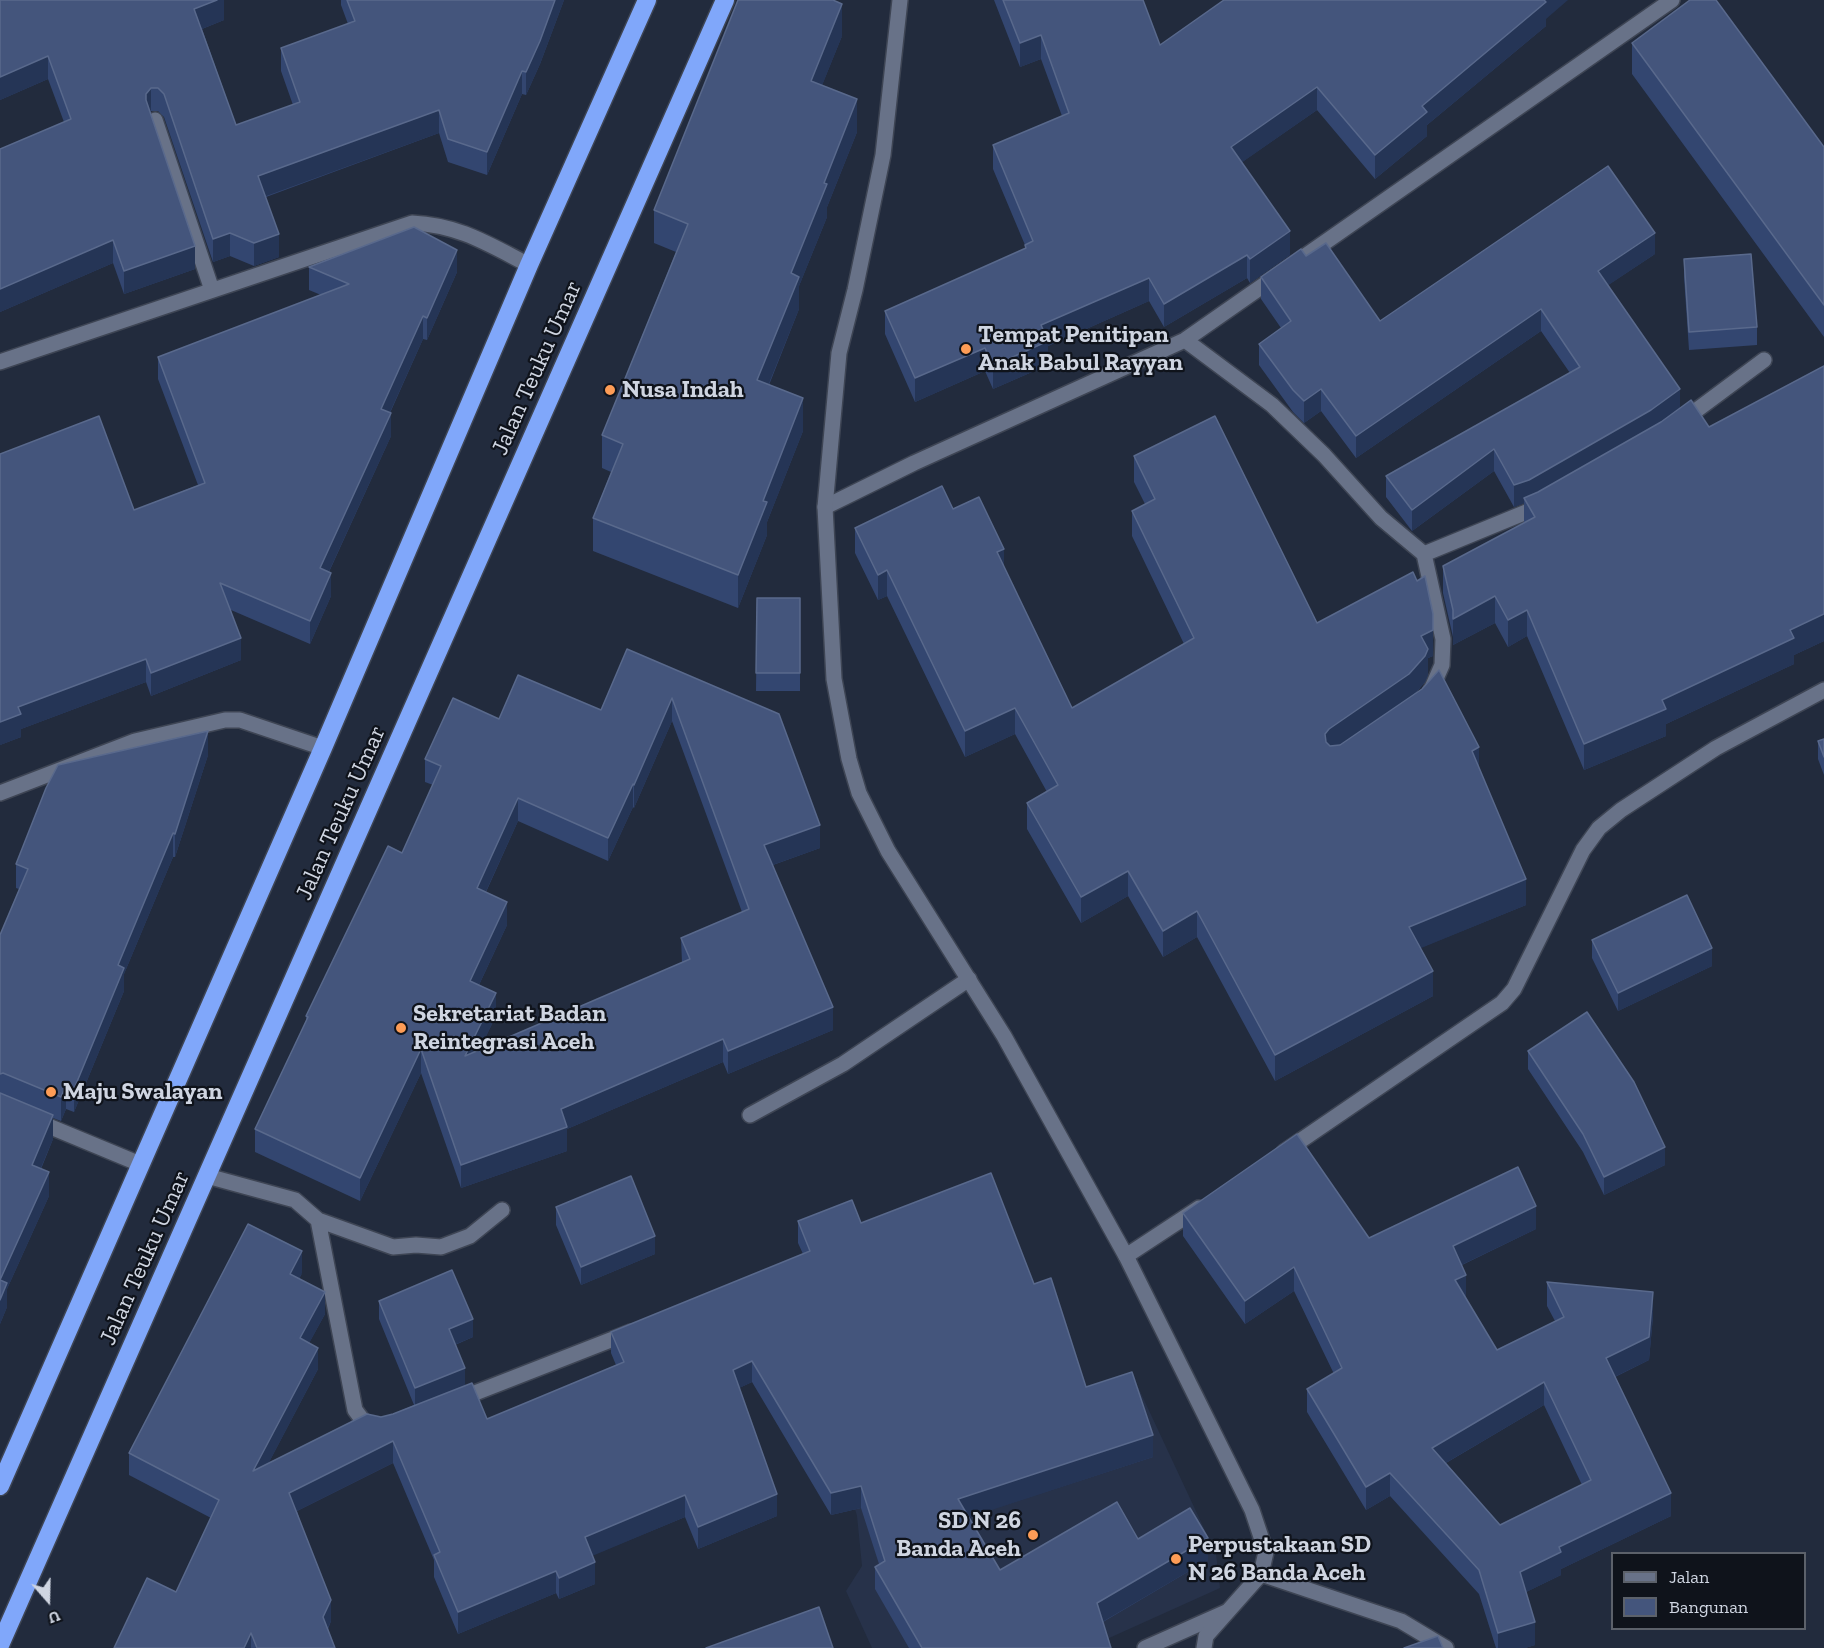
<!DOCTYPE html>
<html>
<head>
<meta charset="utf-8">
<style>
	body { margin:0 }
	#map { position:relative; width:1824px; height:1648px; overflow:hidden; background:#222b3d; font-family:"Zilla Slab",serif }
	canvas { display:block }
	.legend { position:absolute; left:1611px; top:1552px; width:195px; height:78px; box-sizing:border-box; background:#0f131b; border:2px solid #5c616a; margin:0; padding:8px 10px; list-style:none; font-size:18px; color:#cfd5e1 }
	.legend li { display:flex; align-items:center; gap:12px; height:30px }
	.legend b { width:30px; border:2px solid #5c616a }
	.north { position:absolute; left:18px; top:1570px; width:60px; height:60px; -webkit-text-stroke:4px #0f131b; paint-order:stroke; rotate:160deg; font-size:16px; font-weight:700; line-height:24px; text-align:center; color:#cfd5e1 }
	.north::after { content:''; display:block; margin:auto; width:21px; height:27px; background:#cfd5e1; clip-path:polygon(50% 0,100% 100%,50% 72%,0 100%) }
</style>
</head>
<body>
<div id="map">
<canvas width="1824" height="1648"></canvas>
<ul class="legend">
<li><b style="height:8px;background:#687288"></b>Jalan</li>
<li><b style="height:16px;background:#44557c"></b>Bangunan</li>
</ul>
<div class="north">U</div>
</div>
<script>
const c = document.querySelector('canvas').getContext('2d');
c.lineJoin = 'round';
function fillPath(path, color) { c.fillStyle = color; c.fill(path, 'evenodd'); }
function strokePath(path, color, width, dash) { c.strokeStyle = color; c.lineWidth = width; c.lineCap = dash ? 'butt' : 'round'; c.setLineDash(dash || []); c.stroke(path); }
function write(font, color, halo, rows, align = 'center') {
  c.font = font + ' "Zilla Slab",serif'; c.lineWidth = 4.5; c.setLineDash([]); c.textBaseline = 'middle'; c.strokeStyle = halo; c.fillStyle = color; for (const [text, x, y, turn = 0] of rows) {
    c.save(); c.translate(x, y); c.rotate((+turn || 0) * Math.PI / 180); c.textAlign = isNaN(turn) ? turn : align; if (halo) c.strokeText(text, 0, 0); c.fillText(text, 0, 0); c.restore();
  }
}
const built = new Path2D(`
	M1138 1387 1216 1554 1220 1588 1087 1648H872L846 1591 862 1566 857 1516 851 1495 850 1480Z`);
const street = new Path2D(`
	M155 120 212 290
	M1185 340 1272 405 1324 455 1381 518 1424 554 1443 639 1442 665 1431 690
	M0 362 412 223C459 225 488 244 529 265
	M1682 421 1764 360
	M825 507 914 463 1185 340 1672 0
	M1424 554 1541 506
	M0 793 135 741 225 720H240L323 748
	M0 1106 140 1164
	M750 1115 843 1064 969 979
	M1284 1152 1502 1003 1514 989 1583 850 1599 828 1621 810 1716 748 1824 690
	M207 1176 295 1200 318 1220 355 1410 367 1426 376 1428
	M318 1220 393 1247 416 1245 441 1247 470 1236 502 1210
	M1126 1256 1199 1208
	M457 1400 631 1332
	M1261 1574 1401 1621 1446 1648
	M1145 1648 1226 1612`);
const secondary = new Path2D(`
	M900 0 883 155 855 290 839 353 825 507 834 679 849 759 859 793 888 851 1004 1036 1126 1256 1252 1510 1266 1552 1261 1574 1206 1636 1204 1648`);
const highway = new Path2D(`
	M0 1486 323 748 529 265 647 0
	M0 1645 725 0`);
const wall = new Path2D(`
	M0 0H224V20L202 29 236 125 293 105 281 71V48L348 24 341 5V0H564L540 64 526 95 522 94 487 175 448 162 439 133 266 197 279 257 254 266 230 256 213 262 164 117 158 111H151L150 113 195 269 124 294 113 263 0 312V149L64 122 48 79 0 100Z
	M994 0H1143L1160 45 1546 19V26L1427 125V136L1375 179 1317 110 1242 162 1290 255 1250 283 1247 278 1164 327 1149 301 1048 346V365L993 389 985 371 915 402 885 334V311L1025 249V245L993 169V145L1062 116 1041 59 1020 67Z
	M842 36 822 85 857 132 827 207V217L799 286V309L769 385 803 431 767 522V535L738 608 593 551V518L611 472 602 468V435L676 252 654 243V210Z
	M1632 43 1824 147V337L1632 74Z
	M1655 254 1608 285 1680 408 1709 427 1824 366V641L1794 655V664L1666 724V736L1584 770 1527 636 1508 647 1495 623 1453 645V637L1443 593V566L1524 523V503L1514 507 1494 471 1412 531 1386 497V476L1570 373 1541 331 1356 458 1321 411 1304 423 1293 412 1259 365V344L1281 328 1261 299V277L1306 256 1380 321Z
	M1684 259 1757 327V345L1689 350 1684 277Z
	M309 267 457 272 427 340 423 339 390 413 391 436 329 572 331 596 310 644 231 610 241 660 151 696 146 682 21 729V737L0 745 134 510 198 485 158 379V357L321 295 309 290Z
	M1134 456 1317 623 1433 640V656L1428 658V675L1425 682 1414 695 1479 768 1526 905 1420 948 1433 996 1275 1081 1197 937 1163 957 1128 896 1081 923 1027 829V803L1047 792 1015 734 965 757 887 596 878 600 855 553V528L953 509 1004 567 1072 708 1184 644 1132 536V511L1145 504 1134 482Z
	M757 598H800V691H756Z
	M627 649 820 848 773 865 833 1030 728 1074 723 1062 567 1129V1151L461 1188 421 1073 360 1201 255 1152V1129L306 1021V1016L402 853 433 785 425 782V759L499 719 601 710ZM672 721 742 912 681 938 682 963 479 1050 496 1016 479 985 507 925 486 892 518 821 608 861 633 807 634 808Z
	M1824 739V775L1818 759V741Z
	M208 755 175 857H173L124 974V991L74 1112 66 1109 61 1121 53 1118V1139L41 1169 49 1196 7 1289V1307L0 1324V935L19 889 16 888V864Z
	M1592 940 1712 966 1618 1011 1592 958Z
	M1528 1051 1665 1165 1604 1195 1583 1152 1528 1069Z
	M556 1207 655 1254 581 1285 556 1225Z
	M1183 1213 1369 1238 1536 1229 1462 1265 1466 1298 1497 1350 1555 1321 1547 1306V1282L1653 1316 1649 1360 1615 1377 1671 1516 1561 1569V1575L1526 1592 1535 1645 1525 1648H1496L1479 1594 1390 1496 1366 1510 1307 1412V1389L1334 1374 1294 1291 1245 1324 1183 1236ZM1544 1405 1582 1485 1500 1525 1446 1463Z
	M798 1221 861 1223 1034 1284 1086 1387 1153 1457 968 1517 1000 1570 1138 1539 1208 1560 1103 1622 1111 1648H909L875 1589V1567L879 1564 861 1508 831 1515 752 1382 739 1388 777 1516 698 1549 685 1517 593 1555 595 1584 559 1599 556 1593 458 1634 434 1577V1560L393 1463 297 1511 331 1621 328 1629 335 1648H114L176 1592 211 1518 129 1475V1453L302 1273 299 1279 325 1314 309 1343 318 1369 268 1464 381 1417 393 1414 414 1405 379 1319V1301L473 1337 455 1345 465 1386 487 1419 616 1365 611 1353V1332L803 1254 798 1243Z`);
const shadedWall = new Path2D(`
	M217 0H224V20L194 32V9Z
	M555 0H564L540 64 526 95V72Z
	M1542 0H1568L1546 19V26L1427 125V136L1375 179V155L1422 106Z
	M842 4V36L811 113V81Z
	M1041 35V59L1020 67V43Z
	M48 56V79L0 100V77Z
	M522 71V94L487 175V152Z
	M1317 87V110L1231 170V147Z
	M151 88V111L146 118V94Z
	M857 99V132L827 207V217L799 286V309L757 413V380L791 273 824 183Z
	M439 110V133L258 199V176Z
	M1290 231V255L1250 283V259Z
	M230 233V256L213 262V239Z
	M1655 233V254L1598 292V271Z
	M279 234V257L254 266V243Z
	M113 240V263L0 312V289Z
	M195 246V269L124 294V271Z
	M457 250V272L427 340V318Z
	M1247 255V278L1164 327V304Z
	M1149 278V301L1048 346V365L993 389V366L1041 325Z
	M1541 309V331L1356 458V436Z
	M423 316V339L381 432V409Z
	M985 348V371L915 402V378Z
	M1321 389V411L1304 423V401Z
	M1680 389V410L1529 501 1524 498V503L1514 507V485Z
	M803 398V431L767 522V535L738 608V575L763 501Z
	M391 413V436L320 591V568Z
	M1494 449V471L1412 531V510Z
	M1004 549V574L997 552Z
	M887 570V596L878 600V575Z
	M331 573V596L310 644V621Z
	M1495 596V623L1453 645V619Z
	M1527 610V636L1508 647V620Z
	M1433 614V656L1428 658V675L1425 682 1409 700 1325 759V734L1421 636Z
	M1824 614V641L1794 655V664L1666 724V736L1584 770V744L1662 700 1790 630Z
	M241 638V660L151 696V673Z
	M146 659V682L21 729V737L0 745V722L18 707Z
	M672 698V721L634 808V785Z
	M1015 708V734L965 757V731Z
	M208 731V755L175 857V834Z
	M1479 747V772L1472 751Z
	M633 784V807L608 861V838Z
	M518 798V821L477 911V888Z
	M820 825V848L764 868V845Z
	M173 833V857L124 974V991L74 1112V1089L118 965Z
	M1128 871V896L1081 923V897Z
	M1526 879V905L1409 953V927Z
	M507 902V925L470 1004V981Z
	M1197 911V937L1163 957V931Z
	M1712 948V966L1618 1011V993Z
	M1433 971V996L1275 1081V1055Z
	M496 993V1016L465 1079V1056Z
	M833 1007V1030L728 1074V1051Z
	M723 1039V1062L567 1129V1151L461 1188V1165L561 1109Z
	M421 1049V1073L360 1201V1178Z
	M66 1085V1109L61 1121V1097Z
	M53 1115V1139L32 1189V1165Z
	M1665 1147V1165L1604 1195V1177Z
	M49 1172V1196L7 1289V1307L0 1324V1280Z
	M1536 1206V1229L1453 1269V1246Z
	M655 1236V1254L581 1285V1267Z
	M302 1251V1273L290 1296V1274Z
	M1294 1267V1291L1245 1324V1301Z
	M1466 1275V1298L1455 1304V1280Z
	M325 1292V1314L300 1360V1338Z
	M1653 1292V1316L1649 1360 1606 1381V1358Z
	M473 1319V1337L449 1347V1329Z
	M318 1348V1369L253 1493V1471Z
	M752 1361V1382L733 1391V1370Z
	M465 1368V1386L415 1406V1388Z
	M1544 1382V1405L1432 1471V1448Z
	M1153 1435V1457L958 1521V1499Z
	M393 1441V1463L289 1515V1493Z
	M1390 1473V1496L1366 1510V1487Z
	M861 1486V1508L831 1515V1493Z
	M1671 1493V1516L1561 1569V1575L1520 1595V1572L1559 1547Z
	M777 1494V1516L698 1549V1527Z
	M685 1495V1517L585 1559V1537Z
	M1208 1538V1560L1097 1625V1603Z
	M595 1562V1584L559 1599V1578Z
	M556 1571V1593L458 1634V1612Z
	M331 1600V1621L323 1638V1617Z
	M1535 1622V1645L1525 1648H1498V1633Z
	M251 1633V1648H244Z`);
const building = new Path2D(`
	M0 0H217L194 9 236 125 300 102 281 48 355 21 347 0H555L540 41 526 72 522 71 487 152 448 139 439 110 258 176 279 234 254 243 230 233 213 239 164 94 158 88H151L146 94V100L195 246 124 271 113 240 0 289V149L71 119 48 56 0 77Z
	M738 0H833L842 4 811 81 857 99 824 183 827 184 791 273 799 277 757 380 803 398 763 501 767 502 738 575 593 518 623 444 602 435 688 224 654 210Z
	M1003 0H1143L1160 45 1224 0H1544L1546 2 1422 106 1427 112 1375 155 1317 87 1231 147 1290 231 1250 259 1247 255 1164 304 1149 278 1041 325 1048 341 993 366 985 348 915 378 885 311 1026 248 1025 245 1033 241 993 145 1069 113 1041 35 1020 43Z
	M1690 0H1716L1824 147V305L1632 43Z
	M1608 166 1655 233 1598 271 1680 389 1651 410 1529 480 1514 485 1494 449 1412 510 1386 476 1580 367 1541 309 1356 436 1321 389 1304 401 1293 390 1259 344 1291 321 1261 277 1301 249 1306 256 1326 243 1380 321Z
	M414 227 457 250 427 318 423 316 381 409 391 413 320 568 331 573 310 621 220 583 241 638 151 673 146 659 18 707 21 714 0 722V454L99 416 134 510 205 483 158 357 349 284 309 267Z
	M1751 254 1757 327 1689 332 1684 259Z
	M1824 366V614L1790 630 1794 638 1662 700 1666 709 1584 744 1527 610 1508 620 1495 596 1453 619V610L1443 566 1535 517 1524 498 1538 492 1661 422 1691 400 1709 427Z
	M1215 416 1317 623 1413 572 1417 581 1425 576 1433 614V630L1421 636 1428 649 1425 656 1409 674 1329 729 1325 734 1326 742 1330 746 1340 745 1422 689 1439 670 1479 747 1472 751 1526 879 1409 927 1433 971 1275 1055 1197 911 1163 931 1128 871 1081 897 1027 803 1058 785 1015 708 965 731 887 570 878 575 855 528 942 486 953 509 979 497 1004 549 997 552 1072 708 1194 638 1132 511 1155 499 1134 456Z
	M757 598H800V673H756Z
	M627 649 779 714 820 825 764 845 833 1007 728 1051 723 1039 561 1109 567 1127 461 1165 421 1049 360 1178 255 1129 308 1017 306 1016 388 846 402 853 441 766 425 759 453 698 499 719 518 675 601 710ZM672 698 749 909 681 938 690 959 465 1056 496 993 470 981 507 902 477 888 518 798 608 838 633 784 634 785Z
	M208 731 175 834 173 833 118 965 124 968 74 1089 66 1085 61 1097 3 1073 0 1074V935L28 869 16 864 46 788 58 765Z
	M1824 739V757L1818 741Z
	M1687 895 1712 948 1618 993 1592 940Z
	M1587 1012 1634 1082 1665 1147 1604 1177 1583 1134 1528 1051Z
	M0 1093 53 1115 32 1165 49 1172 0 1280 7 1283 0 1300Z
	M1297 1134 1369 1238 1518 1167 1536 1206 1453 1246 1466 1275 1455 1280 1497 1350 1564 1317 1547 1282 1653 1292 1649 1337 1606 1358 1671 1493 1559 1547 1561 1552 1520 1572 1535 1622 1498 1633 1479 1570 1390 1473 1366 1487 1307 1389 1342 1368 1294 1267 1245 1301 1183 1213ZM1544 1382 1591 1480 1500 1525 1432 1448Z
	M991 1173 1034 1284 1051 1278 1086 1387 1132 1372 1153 1435 958 1499 1000 1570 1117 1502 1138 1539 1190 1508 1208 1538 1097 1603 1111 1648H922L875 1567 885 1561 861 1486 831 1493 752 1361 733 1370 777 1494 698 1527 685 1495 585 1537 595 1562 559 1578 556 1571 458 1612 434 1555 440 1552 393 1441 289 1493 331 1600 323 1617 335 1648H257L251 1633 244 1648H114L147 1578 176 1592 219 1500 129 1453 248 1224 302 1251 290 1274 325 1292 300 1338 318 1348 253 1471 367 1414 381 1417 393 1414 472 1383 487 1419 624 1362 611 1332 810 1251 798 1221 852 1200 861 1223Z
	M631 1176 655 1236 581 1267 556 1207Z
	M452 1270 473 1319 449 1329 465 1368 415 1388 379 1301Z
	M819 1607 833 1648H706Z
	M1438 1636 1443 1648H1404Z`);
const markers = [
	[966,349,6,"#fd9c56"],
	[610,390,6,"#fd9c56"],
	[401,1028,6,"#fd9c56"],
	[51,1092,6,"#fd9c56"],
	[1033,1535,6,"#fd9c56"],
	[1176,1559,6,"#fd9c56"]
];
const poiNames = [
	["Tempat Penitipan",978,335],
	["Anak Babul Rayyan",978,363],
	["Nusa Indah",622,390],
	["Sekretariat Badan",413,1014],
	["Reintegrasi Aceh",413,1042],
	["Maju Swalayan",63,1092],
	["SD N 26",1021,1521,"right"],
	["Banda Aceh",1021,1549,"right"],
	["Perpustakaan SD",1188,1545],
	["N 26 Banda Aceh",1188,1573]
];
const streetNames = [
	["Jalan Teuku Umar",537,368,-66],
	["Jalan Teuku Umar",341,813,-66],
	["Jalan Teuku Umar",145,1258,-66]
];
fillPath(built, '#27324a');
strokePath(street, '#3e4554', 18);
strokePath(secondary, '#3e4554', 18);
strokePath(highway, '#3e4554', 21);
strokePath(street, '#687288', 15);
strokePath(secondary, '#687288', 15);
strokePath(highway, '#80a7fa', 18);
fillPath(wall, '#334670');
fillPath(shadedWall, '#253556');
fillPath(building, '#44557c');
strokePath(building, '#59698c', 1.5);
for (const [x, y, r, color] of markers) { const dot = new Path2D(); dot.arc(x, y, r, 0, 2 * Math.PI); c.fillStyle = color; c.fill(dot); strokePath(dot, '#0f131b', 2); }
write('bold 24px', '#cfd5e1', '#0f131b', poiNames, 'left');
write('24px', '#cfd5e1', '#0f131b', streetNames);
</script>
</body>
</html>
